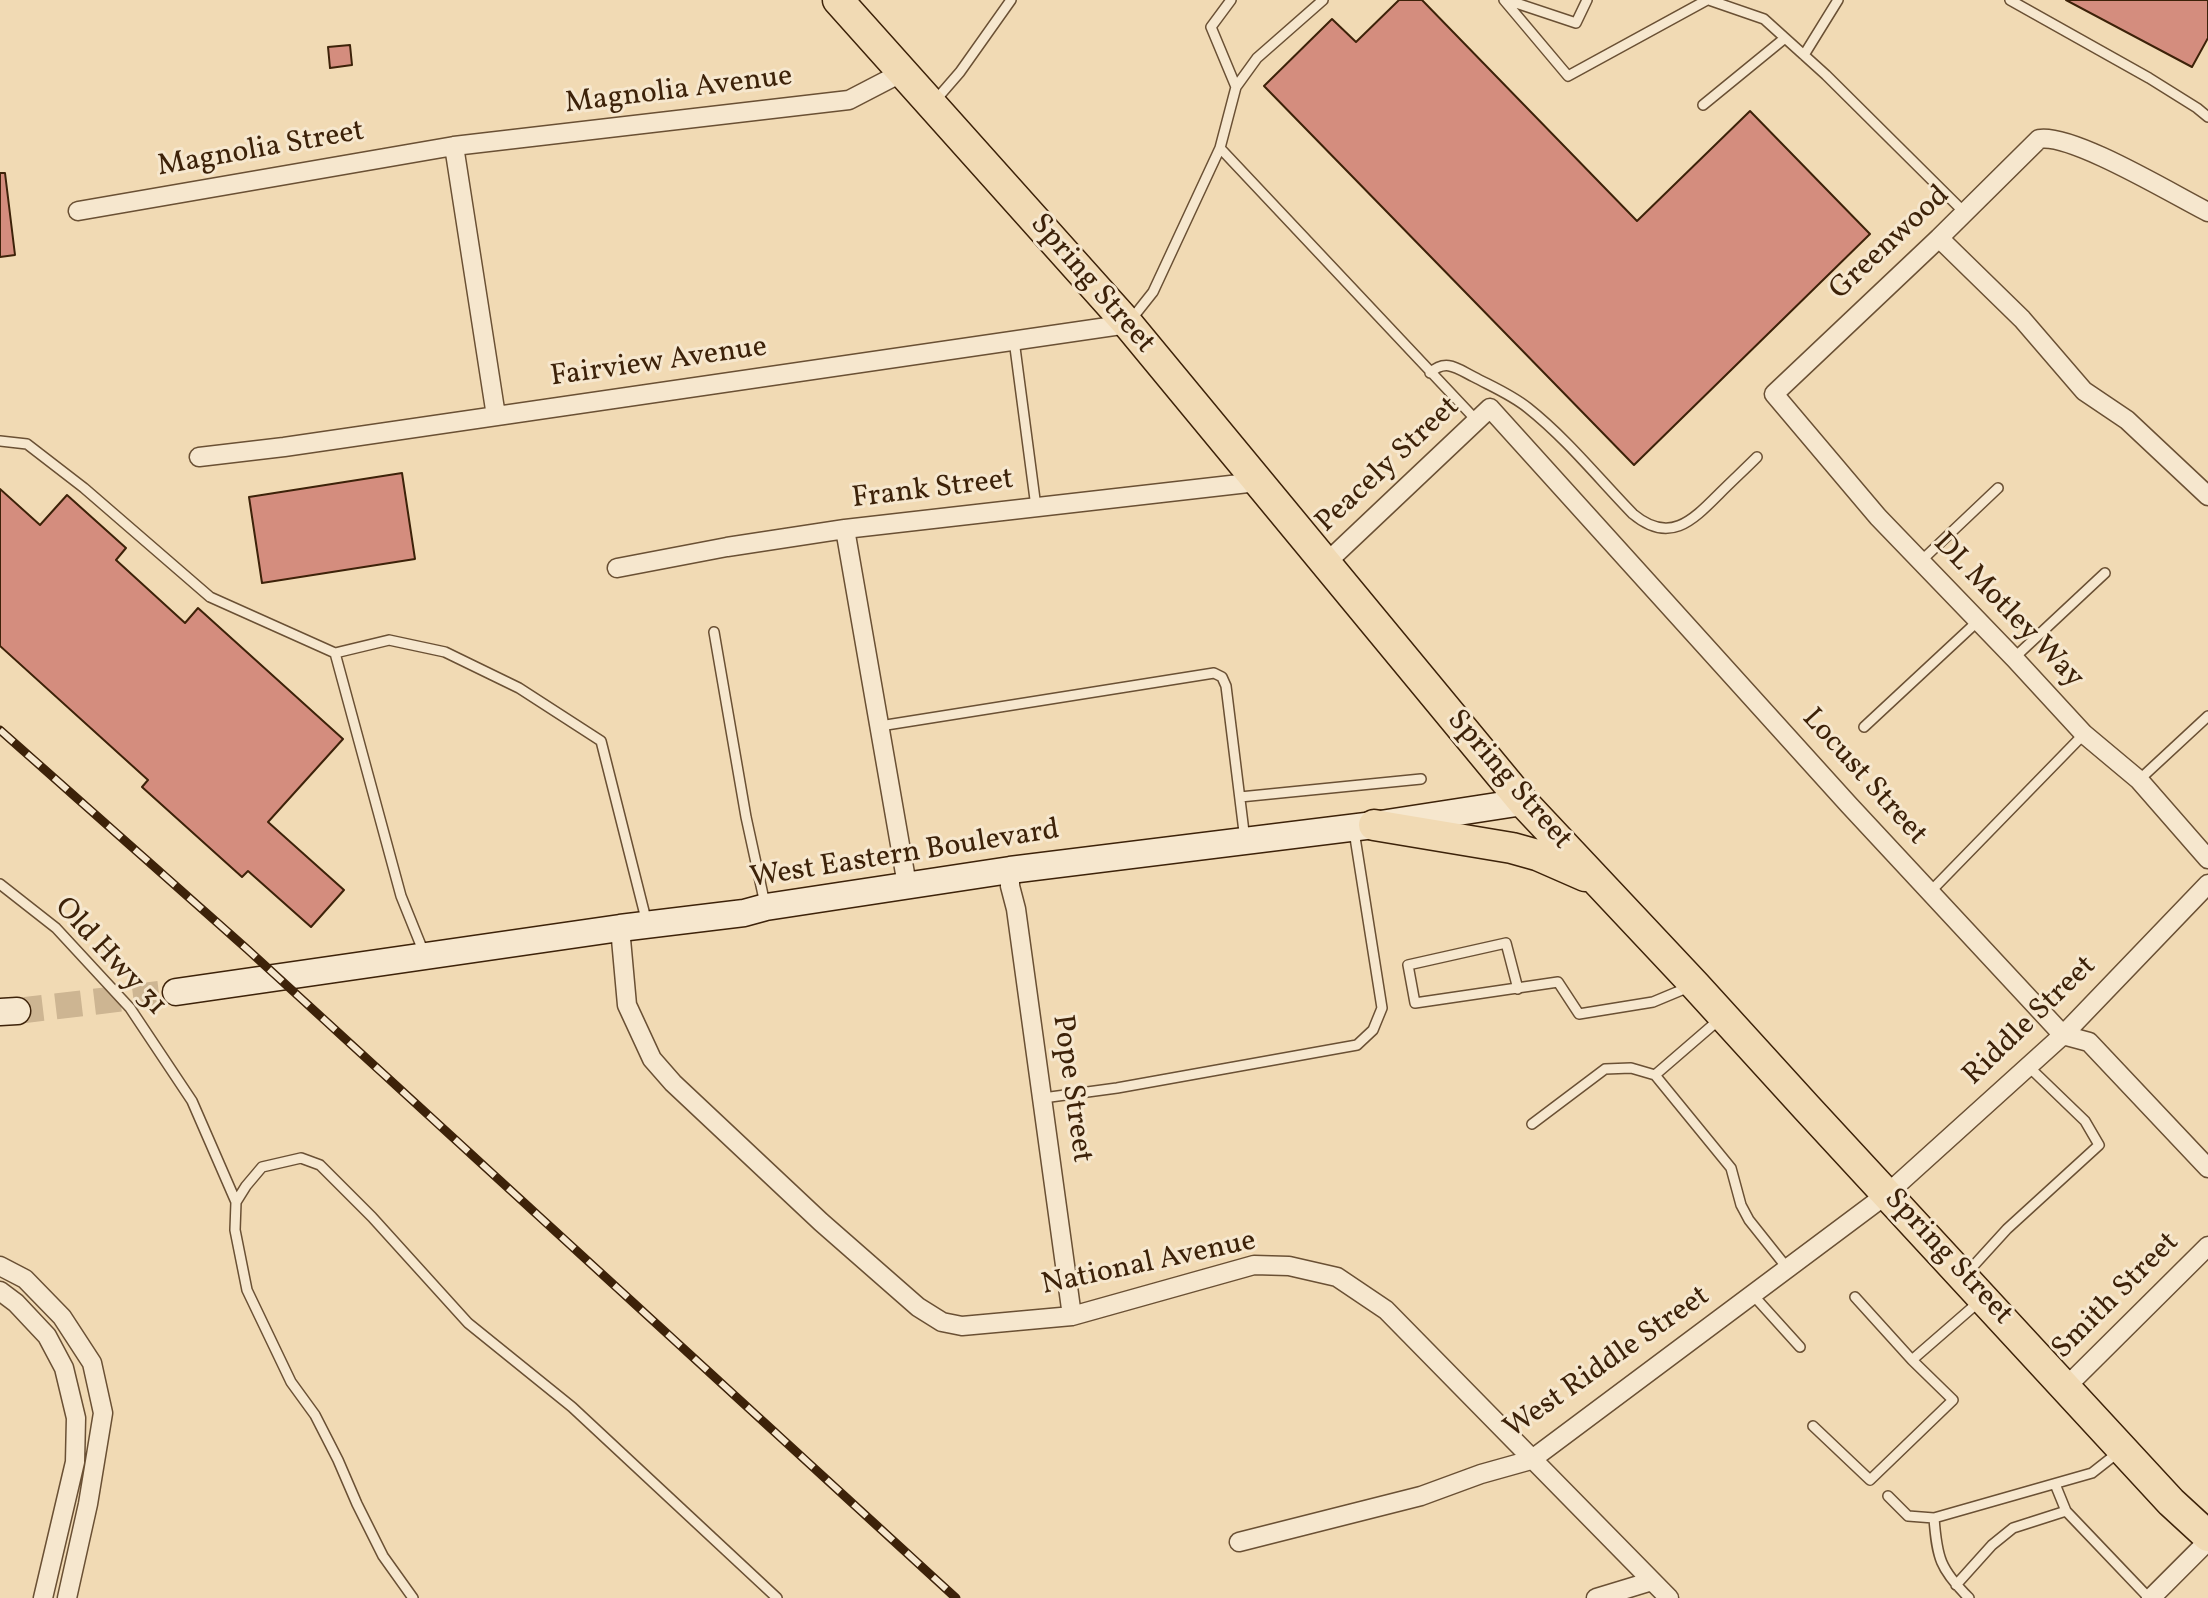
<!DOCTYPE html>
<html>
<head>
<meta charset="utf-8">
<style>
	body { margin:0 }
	canvas { display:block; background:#f1dab4 }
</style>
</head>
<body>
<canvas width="2208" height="1598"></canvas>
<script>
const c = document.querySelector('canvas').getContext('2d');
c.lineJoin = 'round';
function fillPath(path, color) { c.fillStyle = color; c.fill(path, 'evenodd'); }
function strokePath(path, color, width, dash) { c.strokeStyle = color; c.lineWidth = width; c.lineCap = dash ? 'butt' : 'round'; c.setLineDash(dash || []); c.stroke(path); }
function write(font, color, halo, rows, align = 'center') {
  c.font = font + ' Vollkorn,serif'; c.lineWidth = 6; c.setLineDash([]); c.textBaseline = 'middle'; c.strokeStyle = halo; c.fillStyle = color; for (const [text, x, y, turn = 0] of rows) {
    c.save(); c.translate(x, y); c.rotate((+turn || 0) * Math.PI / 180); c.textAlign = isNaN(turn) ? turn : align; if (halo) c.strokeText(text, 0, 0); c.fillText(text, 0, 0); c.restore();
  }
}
const building = new Path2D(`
	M1399 0H1422L1637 221 1750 111 1870 234 1634 465 1264 86 1332 19 1356 42Z
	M2066 0H2208V38L2192 67Z
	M350 45 352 65 330 68 328 47Z
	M0 173H5L15 255 0 257Z
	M402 473 415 559 262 583 249 497Z
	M0 489 40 525 67 495 126 548 116 560 185 623 198 608 343 739 268 822 344 890 311 927 248 871 242 877 142 787 148 780 0 646Z`);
const secondaryTunnel = new Path2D(`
	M17 1011 176 992`);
const lane = new Path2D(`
	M1231 0 1211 27 1236 87
	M1504 0 1568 76 1707 0
	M1507 0 1576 23 1587 0
	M1709 0 1764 19 1826 75 1964 212
	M2010 0 2149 78 2197 108 2208 117
	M1804 55 1838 0
	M934 102 960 72 1011 0
	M1703 105 1785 38
	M1220 148 1478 422
	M1130 321 1153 292 1220 148 1236 87 1257 58 1323 0
	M1014 340 1036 507
	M1430 373C1446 358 1458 369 1474 377 1493 387 1512 395 1528 408 1567 439 1599 479 1633 514 1670 545 1693 520 1720 493 1732 481 1745 469 1757 457
	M0 441 27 444 84 488 210 597 335 653 401 896 424 953
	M1921 561 1998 488
	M714 632 746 817 765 904
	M335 653 389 640 445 652 519 688 601 741 647 923
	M2014 658 2105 573
	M880 726 1214 673 1222 677 1226 686 1245 840
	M1864 727 1978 621
	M2139 780 2208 716
	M1240 797 1421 779
	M0 884 56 928 130 1008 192 1101 236 1202
	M1930 892 2084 734
	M1518 989 1506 943 1408 965 1415 1003 1558 982 1579 1014 1653 1002 1689 987
	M1655 1075 1731 1168 1741 1205 1749 1220 1788 1269
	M1043 1098 1117 1088 1357 1045 1373 1030 1382 1008 1354 831
	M1532 1124 1605 1069 1631 1068 1655 1075 1721 1018
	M1966 1274 2007 1229 2099 1145 2085 1121 2029 1067
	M1753 1295 1800 1347
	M1855 1297 1912 1360 1981 1300
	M1813 1426 1870 1480 1953 1400 1912 1360
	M2055 1484 2066 1511 2149 1598
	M1888 1496 1908 1516 1934 1518 2092 1473 2120 1451
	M1934 1518C1937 1558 1940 1569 1969 1598
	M1956 1585 1992 1545 2013 1528 2066 1511
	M413 1598 383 1556 357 1504 338 1460 315 1415 291 1382 247 1290 235 1230 236 1202 246 1186 262 1167 301 1158 320 1165 372 1217 468 1323 572 1407 777 1598`);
const street = new Path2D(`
	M454 146 496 416
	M78 211 454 146 849 100 903 72
	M2208 212C2174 195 2072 133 2039 139L1939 238 1774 394 1878 517 2014 658 2084 734 2139 780 2208 859
	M1939 238 2022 319 2084 391 2127 420 2208 496
	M199 457 284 447 1128 324
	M845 529 907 885
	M1326 563 1490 408 1849 805 2063 1035 2089 1042 2208 1168
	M617 568 727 547 845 529 1257 482
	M1010 870V886L1016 909 1072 1316
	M620 928 627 1005 652 1059 673 1083 821 1222 918 1307 942 1322 962 1326 1072 1316 1254 1265 1289 1266 1337 1277 1386 1310 1669 1598
	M0 1266 25 1279 62 1317 92 1363 103 1413 88 1504 67 1598
	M0 1291 16 1303 47 1336 64 1368 76 1418 75 1462 43 1598
	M2066 1387 2208 1246
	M1239 1542 1421 1496 1481 1474 1531 1460 1887 1194 2063 1035 2208 884
	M1596 1598 1652 1581
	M2151 1598 2208 1541`);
const secondary = new Path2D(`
	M176 992 620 928 744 913 766 907 1010 870 1374 825 1523 802
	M0 1012 17 1011`);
const primary = new Path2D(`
	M838 0 1128 324 1523 802 1695 985 1807 1108 2171 1502 2208 1536
	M1374 825 1512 848 1537 855 1585 876`);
const rail = new Path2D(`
	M0 730 247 949 956 1598`);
const streetNames = [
	["Magnolia Avenue",679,92,-7],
	["Magnolia Street",261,151,-10],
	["Greenwood",1891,244,-43],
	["Spring Street",1091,285,49],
	["Fairview Avenue",659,364,-8],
	["Peacely Street",1389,466,-43],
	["Frank Street",933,491,-7],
	["DL Motley Way",2007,612,46],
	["Locust Street",1863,778,48],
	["Spring Street",1508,781,49],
	["West Eastern Boulevard",905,856,-9],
	["Old Hwy 31",109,958,47],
	["Riddle Street",2031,1022,-44],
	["Pope Street",1070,1089,82],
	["Spring Street",1947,1258,47],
	["National Avenue",1149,1265,-12],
	["Smith Street",2117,1297,-45],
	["West Riddle Street",1608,1364,-35]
];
fillPath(building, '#d48d7e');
strokePath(building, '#3d2209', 2);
strokePath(secondaryTunnel, '#cdb592', 26, [26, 13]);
strokePath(lane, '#6a5034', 12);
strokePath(street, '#6a5034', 21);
strokePath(secondary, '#3d2209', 29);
strokePath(primary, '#3d2209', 33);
strokePath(lane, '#f6e7ce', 9);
strokePath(street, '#f6e7ce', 18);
strokePath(secondary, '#f6e7ce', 26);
strokePath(primary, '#f1dab4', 30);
strokePath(rail, '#3d2209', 9);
strokePath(rail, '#f6e7ce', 6, [18]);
write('30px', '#3d2209', '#f6e7ce', streetNames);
</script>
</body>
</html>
